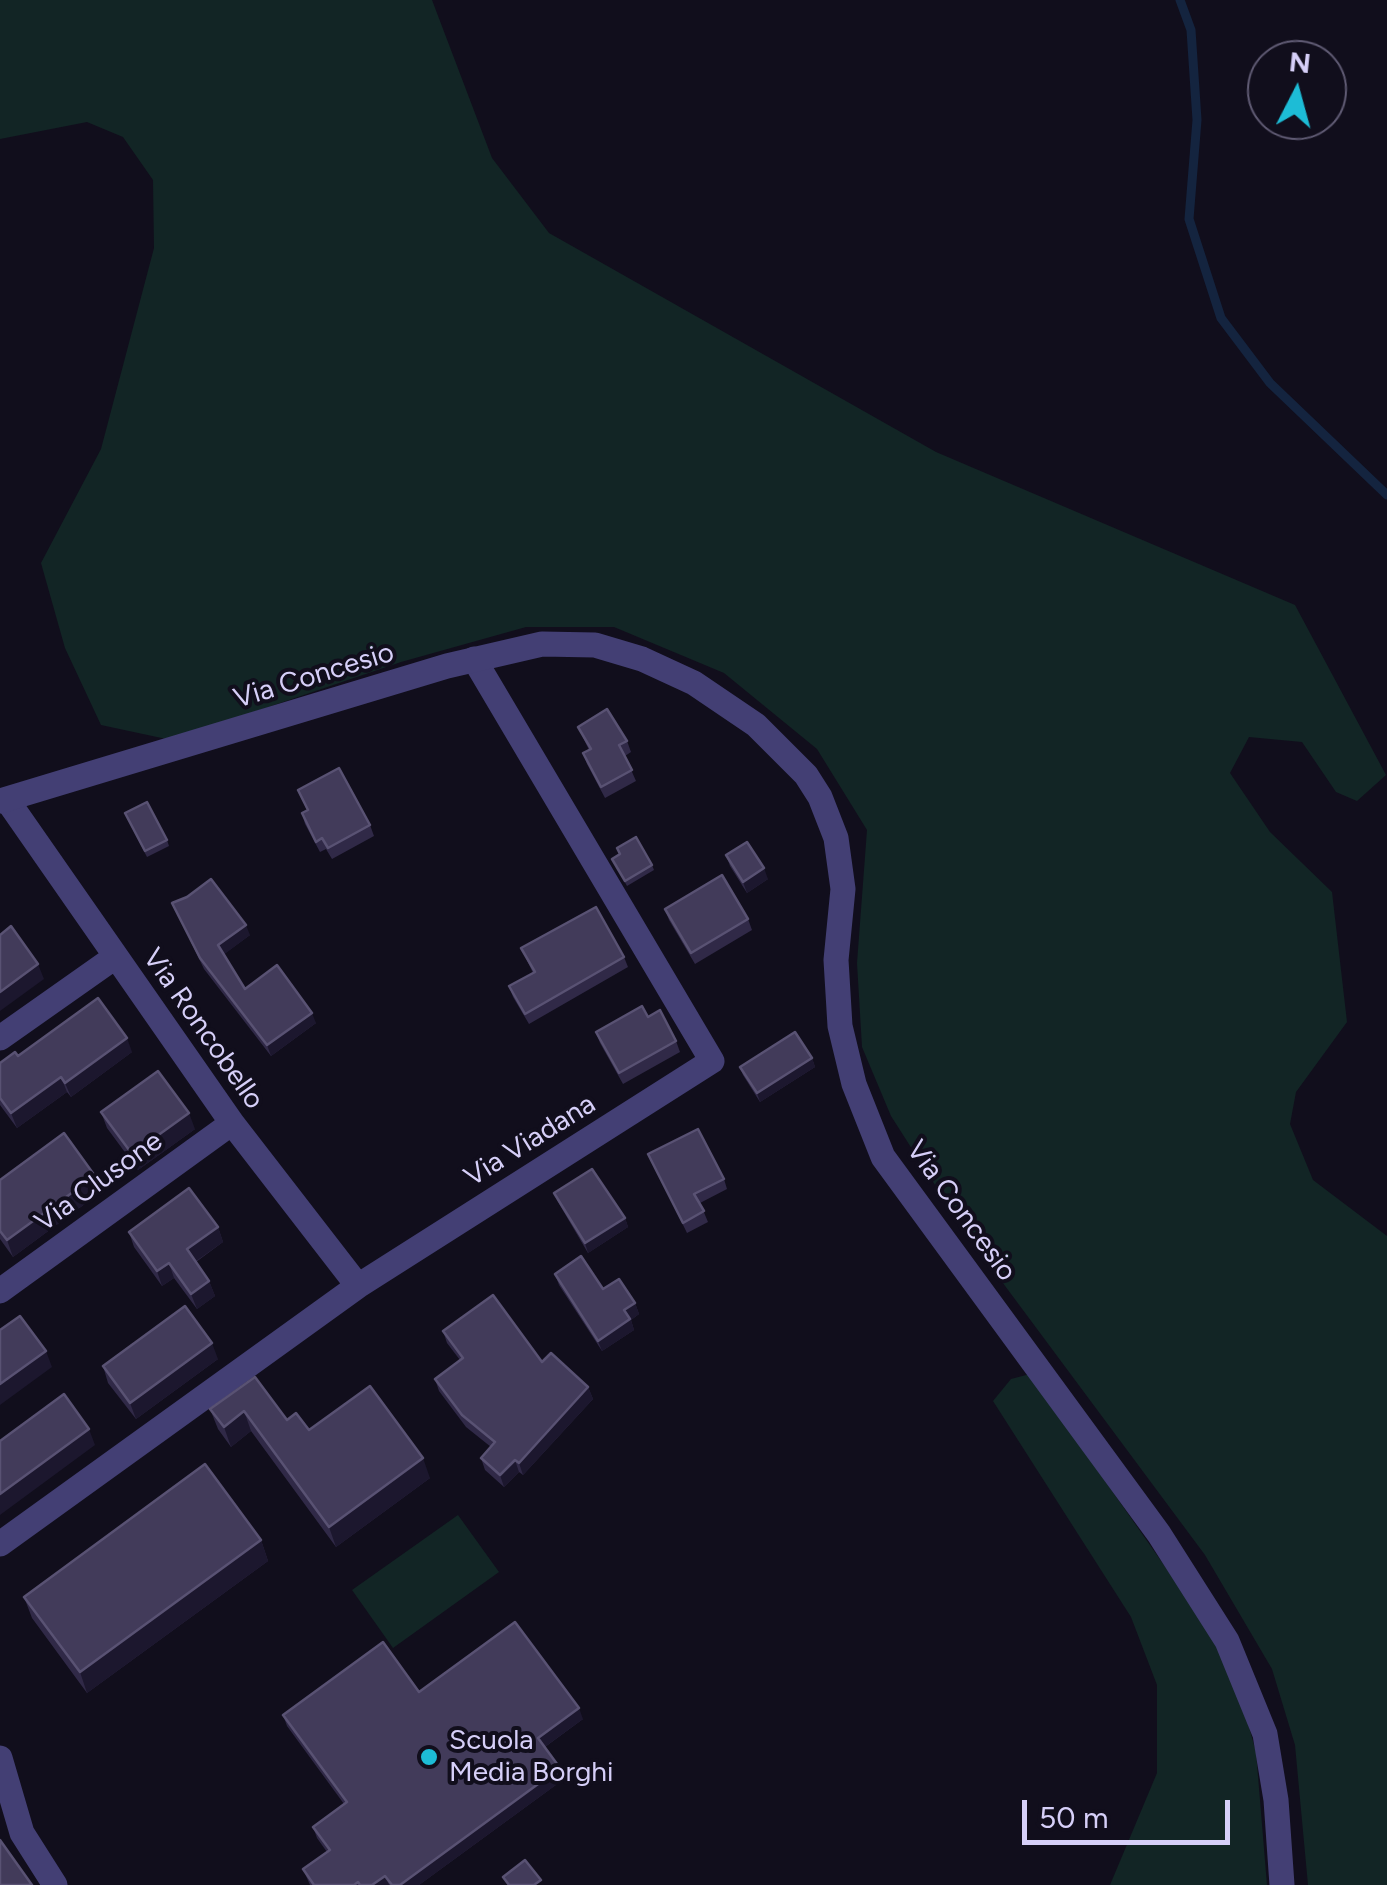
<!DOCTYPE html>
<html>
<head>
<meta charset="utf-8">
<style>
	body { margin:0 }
	#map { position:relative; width:1387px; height:1885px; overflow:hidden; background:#110e1c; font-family:Figtree,sans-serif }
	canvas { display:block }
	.north { position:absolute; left:1247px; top:40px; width:100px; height:100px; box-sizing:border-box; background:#110e1c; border:2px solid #605b74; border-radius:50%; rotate:6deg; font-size:28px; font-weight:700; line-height:40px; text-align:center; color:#d6cff8 }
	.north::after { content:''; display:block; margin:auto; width:35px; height:45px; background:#1dbcd6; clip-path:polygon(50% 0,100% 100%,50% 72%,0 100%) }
	.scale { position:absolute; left:1022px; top:1800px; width:208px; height:45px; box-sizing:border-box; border:5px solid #d6cff8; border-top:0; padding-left:12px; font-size:30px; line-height:35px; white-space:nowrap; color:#d6cff8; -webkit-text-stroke:8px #110e1c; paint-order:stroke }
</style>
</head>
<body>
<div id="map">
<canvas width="1387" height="1885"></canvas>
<div class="north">N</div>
<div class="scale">50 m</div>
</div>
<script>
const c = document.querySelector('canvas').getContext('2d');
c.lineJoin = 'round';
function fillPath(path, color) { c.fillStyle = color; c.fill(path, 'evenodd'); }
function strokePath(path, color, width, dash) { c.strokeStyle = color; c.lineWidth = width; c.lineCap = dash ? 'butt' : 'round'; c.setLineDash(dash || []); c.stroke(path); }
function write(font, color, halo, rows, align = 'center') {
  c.font = font + ' Figtree,sans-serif'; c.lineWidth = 8; c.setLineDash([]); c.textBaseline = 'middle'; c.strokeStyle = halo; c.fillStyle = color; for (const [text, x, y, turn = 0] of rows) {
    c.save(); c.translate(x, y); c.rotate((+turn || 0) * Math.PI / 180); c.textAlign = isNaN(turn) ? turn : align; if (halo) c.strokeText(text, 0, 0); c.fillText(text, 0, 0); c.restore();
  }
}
const green = new Path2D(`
	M0 0H432L492 158 549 233 936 452 1295 605 1386 775 1357 801 1336 792 1302 742 1249 737 1230 773 1270 832 1332 892 1347 1022 1296 1092 1290 1124 1313 1180 1387 1236V1885H1308L1295 1745 1272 1669 1205 1555 965 1232 891 1116 862 1047 857 963 867 830 817 749 724 673 614 627H526L401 662 171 740 101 725 65 648 41 563 101 449 154 248 153 180 123 137 87 122 0 139Z
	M1030 1374 1213 1635 1244 1709 1256 1752 1267 1885H1110L1157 1773V1685L1131 1617 993 1401 1011 1379Z
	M458 1515 499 1572 393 1648 352 1590Z`);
const stream = new Path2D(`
	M1180 0 1191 30 1197 120 1189 219 1221 318 1270 383 1387 495`);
const minor = new Path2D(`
	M7 800 232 1123 358 1286
	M0 1038 115 957
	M0 1291 232 1123
	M0 1544 358 1286 712 1061 474 659
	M0 1758 22 1833 55 1885`);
const tertiary = new Path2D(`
	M0 801 447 666 542 644 595 645 642 659 694 683 756 725 806 775 820 797 836 838 843 889 836 960 840 1026 854 1084 883 1157 1159 1534 1227 1641 1265 1734 1276 1800 1282 1885`);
const wall = new Path2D(`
	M578 727 627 741 631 752 625 756 636 781 605 798 587 764 583 753 589 750Z
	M298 790 370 825 374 836 332 859 326 849 320 852 305 824 302 813 307 810Z
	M127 818 167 840 169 846 147 857Z
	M617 848 652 865 654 870 627 886 612 859 620 855Z
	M726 855 768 879 747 893 730 866Z
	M172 903 250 935 224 954 245 989 316 1023 271 1056 204 969Z
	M665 909 748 919 752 930 695 964 669 920Z
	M521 948 624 957 628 967 529 1024 513 997 509 986 533 973Z
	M648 1017 676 1041 680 1052 623 1084 600 1043 596 1032Z
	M132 1052 71 1097 67 1092 17 1128 0 1105V1063L18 1056Z
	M812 1058 815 1067 760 1102 743 1075 740 1067Z
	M101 1112 195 1129 138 1170 107 1128Z
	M648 1154 724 1179 727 1189 700 1203 708 1222 687 1233Z
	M95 1176 101 1192 13 1257 0 1239V1180Z
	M554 1193 625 1218 628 1227 588 1253 558 1202Z
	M218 1227 223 1242 196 1262 209 1281 215 1296 197 1309 174 1278 162 1286 134 1247 129 1232Z
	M555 1274 603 1289 635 1303 639 1314 631 1320 634 1330 602 1351 559 1285Z
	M443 1331 542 1362 588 1387 593 1399 523 1475 519 1472 504 1487 485 1470 481 1458 491 1447 466 1427 439 1391 435 1379 460 1360 447 1343Z
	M218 1359 136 1419 108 1383 103 1366Z
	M255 1377 287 1420 309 1430 430 1478 336 1547 251 1431 231 1447 218 1429 210 1409Z
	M261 1540 268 1561 87 1693 32 1618 24 1597Z
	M419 1692 583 1719 545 1747 564 1779 419 1885H310L303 1869 327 1852 317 1838 313 1827 344 1804 287 1726 283 1715Z`);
const shadedWall = new Path2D(`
	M764 868 768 879 747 893 743 882Z
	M246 925 250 935 222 956 218 945Z
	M38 964 44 979 0 1011V992Z
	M312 1013 316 1023 271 1056 267 1045Z
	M127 1038 132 1052 71 1097 65 1083Z
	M812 1058 815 1067 760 1102 757 1093Z
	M61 1077 67 1092 17 1128 11 1113Z
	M189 1113 195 1129 138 1170 132 1154Z
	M95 1176 101 1192 13 1257 7 1240Z
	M625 1218 628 1227 588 1253 585 1243Z
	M218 1227 223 1242 192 1264 187 1249Z
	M169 1263 174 1278 162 1286 157 1271Z
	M209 1281 215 1296 197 1309 191 1294Z
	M635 1303 639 1314 631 1320 634 1330 602 1351 598 1341 624 1310Z
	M212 1343 218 1359 136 1419 130 1403Z
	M46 1351 52 1367 0 1405V1384Z
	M588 1387 593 1399 523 1475 519 1463Z
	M244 1411 251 1431 231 1447 224 1427Z
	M89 1429 95 1445 0 1515V1494Z
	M423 1458 430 1478 336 1547 329 1527Z
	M515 1460 519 1472 504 1487 500 1475Z
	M261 1540 268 1561 87 1693 80 1672Z
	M579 1708 583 1719 542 1749 538 1738Z
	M560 1768 564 1779 419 1885H400Z
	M385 1876 389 1885H372Z`);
const building = new Path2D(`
	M607 709 627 741 619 745 632 770 601 787 583 753 591 749 578 727Z
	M339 768 370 825 328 848 322 838 316 842 302 813 308 810 298 790Z
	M147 802 167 840 145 851 125 813Z
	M636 837 652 865 625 881 612 859 620 854 617 848Z
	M747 842 764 868 743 882 726 855Z
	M722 875 748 919 691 953 665 909Z
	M211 879 246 925 218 945 245 989 277 965 312 1013 267 1045 200 958 172 903 187 897Z
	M596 907 624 957 525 1014 509 986 535 972 521 948Z
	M11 926 38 964 0 992V935Z
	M98 998 127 1038 65 1083 61 1077 11 1113 0 1098V1063L15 1052 18 1056Z
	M642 1006 648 1017 660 1010 676 1041 619 1073 596 1032Z
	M795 1032 812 1058 757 1093 740 1067Z
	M158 1071 189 1113 132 1154 101 1112Z
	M698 1129 724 1179 694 1194 704 1211 683 1223 648 1154Z
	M64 1133 95 1176 7 1240 0 1231V1180Z
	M592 1169 625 1218 585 1243 554 1193Z
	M189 1188 218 1227 187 1249 209 1281 191 1294 169 1263 157 1271 129 1232Z
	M581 1256 603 1289 619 1279 635 1303 624 1310 630 1319 598 1341 555 1274Z
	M493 1295 542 1362 551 1353 588 1387 519 1463 515 1460 500 1475 481 1458 495 1442 462 1415 435 1379 463 1358 443 1331Z
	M185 1306 212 1343 130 1403 103 1366Z
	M20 1316 46 1351 0 1384V1330Z
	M255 1377 287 1420 296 1413 309 1430 370 1386 423 1458 329 1527 244 1411 224 1427 210 1409Z
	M64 1394 89 1429 0 1494V1441Z
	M205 1464 261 1540 80 1672 24 1597Z
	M515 1622 579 1708 538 1738 560 1768 400 1885H392L385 1876 372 1885H360L358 1882 354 1885H314L303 1869 330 1850 313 1827 347 1802 283 1715 383 1642 419 1692Z
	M0 1840 32 1885H0Z
	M525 1860 541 1880 534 1885H509L503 1877Z`);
const markers = [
	[429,1757,10,"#1dbcd6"]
];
const streetNames = [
	["Via Concesio",314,676,-17],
	["Via Roncobello",203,1029,55],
	["Via Viadana",530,1141,-32],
	["Via Clusone",99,1182,-36],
	["Via Concesio",961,1211,54]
];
const poiNames = [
	["Scuola",449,1741],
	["Media Borghi",449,1773]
];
fillPath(green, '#122525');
strokePath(stream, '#14243f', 9);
strokePath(minor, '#433f74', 25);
strokePath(tertiary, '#433f74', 25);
fillPath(wall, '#302947');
fillPath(shadedWall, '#1c172e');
fillPath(building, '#423b5a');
strokePath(building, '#595273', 2.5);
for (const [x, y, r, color] of markers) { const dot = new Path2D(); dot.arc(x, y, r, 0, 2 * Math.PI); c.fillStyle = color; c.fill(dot); strokePath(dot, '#110e1c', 4); }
write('28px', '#d6cff8', '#110e1c', streetNames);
write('28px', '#d6cff8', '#110e1c', poiNames, 'left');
</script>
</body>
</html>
